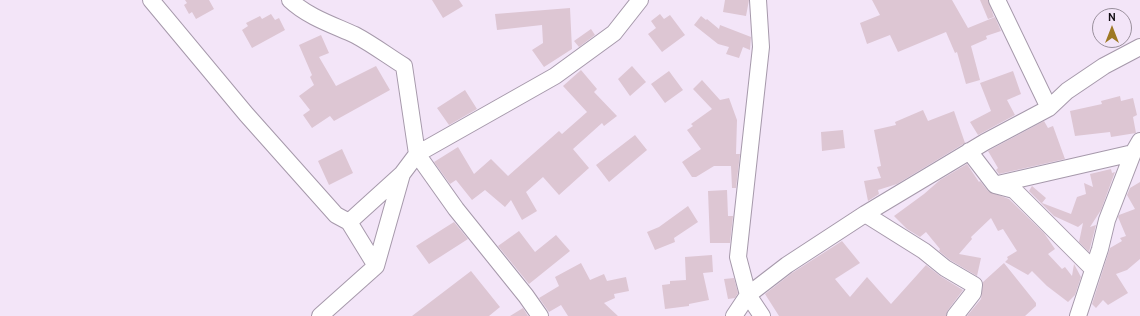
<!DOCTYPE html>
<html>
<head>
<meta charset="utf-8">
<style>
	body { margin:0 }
	#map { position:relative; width:1140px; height:316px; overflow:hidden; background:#f3e5f8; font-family:Cabin,sans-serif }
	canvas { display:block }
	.north { position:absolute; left:1092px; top:8px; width:40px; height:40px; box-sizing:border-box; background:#f3e5f8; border:1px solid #998f9c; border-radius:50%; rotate:0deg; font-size:11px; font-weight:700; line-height:16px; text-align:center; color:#120d13 }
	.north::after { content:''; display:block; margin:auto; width:14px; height:18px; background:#9e7824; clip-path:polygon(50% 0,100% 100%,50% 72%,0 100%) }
</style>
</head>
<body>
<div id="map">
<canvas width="1140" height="316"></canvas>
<div class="north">N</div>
</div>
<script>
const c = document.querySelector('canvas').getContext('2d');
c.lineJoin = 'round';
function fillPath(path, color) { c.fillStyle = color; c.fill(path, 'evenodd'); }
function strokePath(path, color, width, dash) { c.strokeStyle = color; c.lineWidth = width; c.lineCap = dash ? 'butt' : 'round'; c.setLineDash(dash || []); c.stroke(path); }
const building = new Path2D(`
	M185 0H209L214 9 196 19 192 12 189 14 184 5 187 3Z
	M432 0H459L463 6 443 18Z
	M725 0H749L746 16 723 12Z
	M872 0H952L968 28 995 17 1001 31 986 36 987 39 971 46 980 80 966 84 957 52 955 53 946 32 898 52 890 35 867 44 860 23 880 15Z
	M980 0H988L994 17 988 19Z
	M570 8 572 49 544 67 532 50 543 43 542 25 497 30 495 14Z
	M271 14 275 20 279 18 285 30 252 48 242 30 248 26 246 23 260 16 262 19Z
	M660 14 664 19 670 15 685 35 662 52 648 34 656 28 651 21Z
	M701 16 706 20 707 19 719 29 720 25 751 37 750 50 743 47 739 58 726 54 729 47 718 44 694 25Z
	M591 29 595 35 579 47 574 41Z
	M321 35 329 53 319 57 336 86 376 66 390 90 334 121 330 116 312 128 303 115 310 110 299 96 314 85 310 77 312 75 299 45Z
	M632 66 646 82 630 96 618 79Z
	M581 70 597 89 594 92 617 116 604 126 602 123 573 149 589 168 559 195 543 177 526 192 537 211 522 220 511 200 505 207 485 190 472 200 456 180 450 184 434 162 458 147 474 174 491 159 508 176 559 131 562 134 587 112 563 86Z
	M669 71 683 90 665 103 651 84Z
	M1013 71 1021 94 1007 100 1015 115 978 135 970 122 991 111 980 83Z
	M702 80 720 100 729 98 737 120 736 154H740L736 188H732L731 166H714L696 177H692L682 162 701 149 687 130 693 126 691 124 712 109 693 89Z
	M465 90 477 109 449 125 437 108Z
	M1120 96 1121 101 1133 98 1137 115 1133 117 1136 133 1111 137 1110 132 1075 136 1070 111 1102 104 1101 101Z
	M923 110 928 121 954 111 965 143 897 184 878 190 879 194 868 201 864 181 881 178 877 167 881 166 874 130 896 125 895 122Z
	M1044 121 1048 128 1053 126 1065 159 999 174 996 170 998 168 988 151Z
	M843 130 845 148 822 151 821 132Z
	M635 135 647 150 609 182 596 165Z
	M342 149 353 173 329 185 318 161Z
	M967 164 979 182 980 181 988 191 1009 199 1044 233 1055 249 1048 254 1062 269 1065 267 1072 276 1074 264 1081 277 1075 295 1068 302 1047 286 1032 271 1028 275 1005 262 1008 259 1007 257 1017 251 1003 229 998 231 991 218 971 237 972 239 959 254 981 258 977 276 950 260 939 251 940 249 926 232 920 237 907 229 894 216 924 194 940 180Z
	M1111 169 1112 173 1115 172 1101 210 1090 227 1096 225 1089 252 1079 242 1083 223 1078 227 1054 216 1029 191 1032 186 1046 198 1042 203 1071 214 1077 197 1086 194 1084 183 1093 187 1090 174Z
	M1140 182V259L1127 270 1116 274 1128 293 1108 305 1103 300 1096 308 1092 304 1110 248 1122 241 1120 238 1126 236 1118 217 1119 215 1135 209 1127 195 1130 188Z
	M727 190 728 216H733L730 243H710L708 191Z
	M688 206 698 222 674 238 675 242 655 250 647 232 659 227Z
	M454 222 468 239 429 264 416 246Z
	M519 231 535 252 556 235 570 251 529 284 498 246Z
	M842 241 860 263 835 279 850 297 867 277 891 304 926 265 940 276 963 290 948 310 946 316H779L765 294 792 273Z
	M712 255 713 272 703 273 709 300 689 304V306L665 309 662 285 670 284V281L686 280 685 257Z
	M581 263 590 280 604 274 607 281 626 277 629 291 614 294 615 298 604 303 618 316H568L561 305 549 312 539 298 559 286 555 277Z
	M1004 263 1036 303V306L1025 316H967L981 299 983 282Z
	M471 271 500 307 489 316H412Z
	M734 278 738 293 735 298 728 299 724 279Z
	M523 308 528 316H510Z`);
const minor = new Path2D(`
	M151 0 246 114 336 215 349 222 402 174
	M290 0C308 17 333 25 355 35 372 44 388 56 404 66L417 154 456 209 526 296 540 316
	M997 0 1049 108
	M969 151 995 185 1014 190 1093 269
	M998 184 1133 153
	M865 214 924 251 945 268 974 285 973 293 955 316
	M349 222 376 266
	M320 316 376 266 402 174 417 154 555 76 614 33 640 0
	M734 316 748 295 738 257 761 47 758 0
	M762 316 748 295 787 265 865 214 985 142 1049 108 1067 91 1104 66 1140 47
	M1078 316 1100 249 1107 220 1133 153 1140 141`);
fillPath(building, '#ddc6d3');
strokePath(minor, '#a699ab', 18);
strokePath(minor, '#fff', 16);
</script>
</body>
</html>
